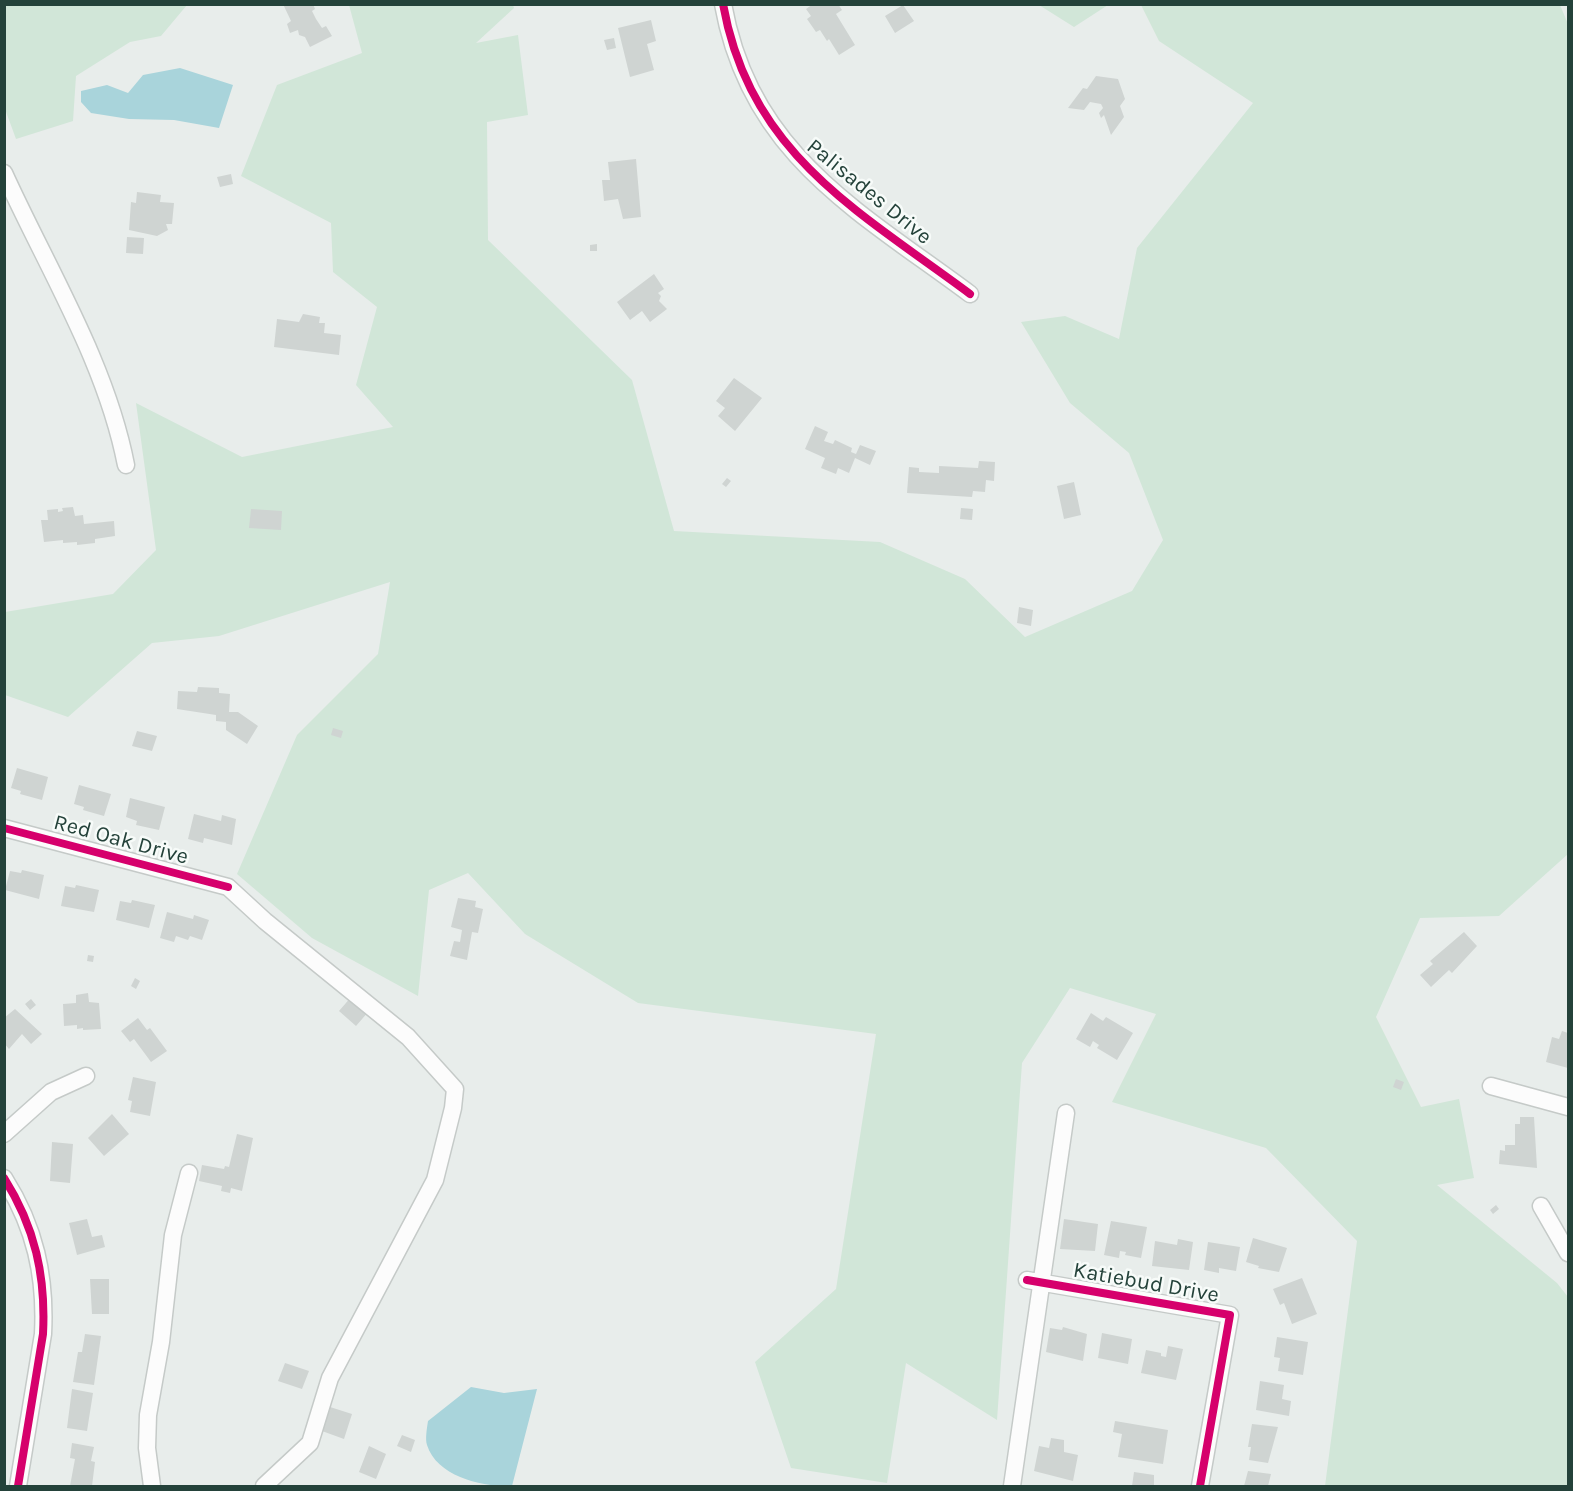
<!DOCTYPE html>
<html>
<head>
<meta charset="utf-8">
<style>
	body { margin:0 }
	#map { position:relative; width:1573px; height:1491px; overflow:hidden; background:#e8edeb; font-family:Karla,sans-serif }
	canvas { display:block }
	.frame { position:absolute; inset:0; border:6px solid #24423a; pointer-events:none }
</style>
</head>
<body>
<div id="map">
<canvas width="1573" height="1491"></canvas>
<div class="frame"></div>
</div>
<script>
const c = document.querySelector('canvas').getContext('2d');
c.lineJoin = 'round';
function fillPath(path, color) { c.fillStyle = color; c.fill(path, 'evenodd'); }
function strokePath(path, color, width, dash) { c.strokeStyle = color; c.lineWidth = width; c.lineCap = dash ? 'butt' : 'round'; c.setLineDash(dash || []); c.stroke(path); }
function write(font, color, halo, rows, align = 'center') {
  c.font = font + ' Karla,sans-serif'; c.lineWidth = 5; c.setLineDash([]); c.textBaseline = 'middle'; c.strokeStyle = halo; c.fillStyle = color; for (const [text, x, y, turn = 0] of rows) {
    c.save(); c.translate(x, y); c.rotate((+turn || 0) * Math.PI / 180); c.textAlign = isNaN(turn) ? turn : align; if (halo) c.strokeText(text, 0, 0); c.fillText(text, 0, 0); c.restore();
  }
}
const green = new Path2D(`
	M5 4H187V5L161 36 130 42 76 76 73 121 16 139 5 109Z
	M349 5H513L514 8 476 43 518 35 528 115 487 122 488 240 632 380 674 531 880 542 965 579 1025 637 1132 591 1163 540 1129 453 1070 403 1021 322 1065 316 1119 339 1137 248 1253 103 1159 41 1141 5H1560L1568 24V854L1499 916 1420 918 1376 1017 1421 1107 1459 1099 1474 1178 1437 1185 1557 1283 1568 1297V1486H1325L1357 1241 1266 1148 1112 1102 1156 1014 1070 988 1022 1063 997 1420 906 1363 887 1483 791 1468 755 1362 836 1289 876 1034 638 1003 525 934 468 873 429 890 418 996 312 938 237 874 297 735 378 654 390 582 219 636 152 643 68 717 5 695V612L113 594 156 550 136 403 242 457 393 427 356 385 377 307 333 272 331 223 241 176 277 85 362 53Z
	M1039 5H1108L1074 27Z`);
const water = new Path2D(`
	M180 68 233 85 219 128 174 120 129 119 91 113 81 102V91L107 85 128 93 143 75Z
	M471 1387 504 1393 537 1389 512 1486C483 1487 437 1477 427 1445 425 1439 427 1428 428 1421Z`);
const building = new Path2D(`
	M283 4H313L315 9 312 11 316 19 322 28 326 26 332 36 310 47 305 37 299 35 298 30 290 33 287 24 291 21Z
	M813 4H838L842 10 836 14 855 45 839 55 829 39 827 41 820 30 816 32 807 19 811 16 806 9Z
	M903 5 914 21 895 33 885 16Z
	M651 20 656 41 647 44 654 70 630 77 618 28Z
	M614 38 616 48 607 50 604 40Z
	M1096 76 1118 79 1125 99 1120 106 1124 117 1111 135 1104 115 1101 118 1099 113 1103 108 1101 104 1090 102 1084 110 1068 108 1083 88 1087 89Z
	M636 159 641 217 623 219 618 199 604 201 602 180H610L608 162Z
	M231 174 233 184 220 187 217 177Z
	M137 192 161 195 160 202 174 203 172 224H166L168 230 157 236 129 230 131 202 136 203Z
	M127 237 144 238 143 254 126 253Z
	M597 244V251H590V245Z
	M654 274 664 289 658 293 661 296 659 301 667 309 650 322 642 311 630 320 617 302Z
	M303 314 320 317 319 323H325L324 333 341 335 339 355 274 347 277 319 299 322Z
	M734 378 762 398 735 431 718 416 725 408 716 401Z
	M815 426 828 432 824 441 833 444 835 440 852 448 851 452 856 454 860 445 876 451 870 465 855 458 849 473 838 468 836 474 821 468 825 458 805 449Z
	M979 461 995 462 994 481 986 480 985 492 973 491 972 497 907 493 909 467 919 468V472L939 473V466L978 468Z
	M727 478 731 481 726 487 722 484Z
	M1074 482 1081 515 1064 519 1057 486Z
	M73 507 75 516 83 515 84 524 114 521 115 536 95 539V543L77 545V542L63 543V540L44 542 41 520H48L47 510 58 509V512L63 511 62 508Z
	M961 508 973 509 972 520 960 519Z
	M251 509 282 511 281 530 249 528Z
	M1019 607 1033 610 1031 626 1017 623Z
	M198 687 219 688V693L230 694 229 712H238L258 726 247 744 226 730V722L216 721V715L177 709 178 691 197 692Z
	M333 728 343 731 341 738 331 735Z
	M137 731 157 736 152 751 132 746Z
	M17 768 48 777 42 800 20 794 21 791 11 788Z
	M79 785 111 794 104 816 83 810 84 807 74 804Z
	M130 798 165 807 159 830 136 825 137 821 126 817Z
	M194 814 221 821 222 815 236 819 232 845 204 838 203 843 188 839Z
	M22 870 44 875 39 899 5 890 10 871 21 873Z
	M76 885 99 890 94 912 61 906 65 886 75 888Z
	M458 898 476 901 475 907 483 909 478 933 472 932 467 960 450 956 454 941 460 942 462 930 451 927Z
	M132 900 155 905 149 928 116 920 120 901 131 903Z
	M167 912 193 919 194 915 209 920 202 940 190 936 188 940 176 936 174 942 160 938Z
	M1464 932 1477 946 1452 973 1449 970 1431 987 1420 975 1433 964 1430 961Z
	M88 955 94 956 93 962 87 961Z
	M135 978 140 981 136 989 131 986Z
	M88 993 89 1002 99 1003 101 1029 83 1030V1028L77 1029V1025L64 1026 63 1004 76 1003V995Z
	M352 996 369 1011 356 1026 339 1011Z
	M31 999 36 1005 30 1010 25 1004Z
	M15 1009 42 1034 31 1044 22 1034 9 1049 4 1043V1018Z
	M1091 1013 1103 1021 1106 1017 1133 1033 1117 1060 1097 1048 1099 1045 1093 1041 1090 1047 1076 1039Z
	M138 1018 147 1030 150 1028 167 1051 151 1062 134 1039 130 1042 121 1031Z
	M1562 1031 1568 1033V1068L1546 1062 1552 1037 1559 1039Z
	M133 1077 156 1082 150 1116 130 1112 132 1101 128 1100Z
	M1396 1079 1404 1082 1401 1090 1393 1087Z
	M112 1114 129 1134 104 1156 88 1138Z
	M1520 1117H1534L1537 1168 1499 1164 1500 1150 1505 1151V1145H1515V1124H1520Z
	M237 1134 253 1138 242 1191 231 1188 230 1193 221 1191 222 1186 199 1181 202 1165 224 1169 225 1166 229 1167Z
	M52 1142 73 1144 70 1183 50 1181Z
	M1496 1205 1499 1209 1493 1214 1490 1210Z
	M87 1219 92 1237 102 1235 105 1247 77 1255 69 1223Z
	M1064 1219 1098 1224 1095 1251 1060 1249Z
	M1111 1221 1147 1227 1141 1258 1125 1255 1126 1252 1120 1251 1119 1258 1104 1255Z
	M1253 1238 1287 1248 1279 1272 1258 1268 1259 1266 1246 1262Z
	M1178 1239 1193 1242 1189 1270 1152 1266 1155 1241 1177 1245Z
	M1208 1242 1240 1247 1236 1271 1219 1268V1273L1204 1270Z
	M1302 1278 1317 1314 1292 1324 1284 1303 1280 1305 1273 1289Z
	M90 1279H109V1314H92Z
	M1063 1327 1087 1334 1083 1361 1046 1352 1050 1328 1062 1330Z
	M1102 1333 1132 1339 1128 1364 1098 1358Z
	M85 1334 101 1336 94 1385 73 1382 78 1352H82Z
	M1277 1337 1308 1342 1303 1375 1278 1371 1280 1358 1274 1357Z
	M1168 1346 1183 1349 1176 1380 1141 1373 1146 1350 1161 1353V1356L1166 1357Z
	M285 1363 309 1371 302 1389 278 1381Z
	M1260 1381 1284 1385 1282 1399 1291 1401 1289 1416 1256 1410Z
	M72 1389 93 1393 87 1431 67 1428Z
	M330 1407 352 1414 344 1439 322 1431Z
	M1115 1421 1168 1430 1163 1464 1118 1457 1122 1434 1113 1432Z
	M1252 1424 1278 1427 1268 1463 1249 1460 1251 1447H1248Z
	M402 1435 415 1440 411 1452 397 1446Z
	M1051 1438 1064 1440V1452L1078 1455 1073 1481 1034 1471 1039 1446 1049 1448Z
	M72 1443 94 1447 91 1461 95 1462 92 1486H70L75 1459 70 1458Z
	M369 1446 386 1454 376 1479 359 1472Z
	M1248 1471 1271 1474 1268 1486H1244Z
	M1134 1472 1154 1475V1486H1132Z`);
const minor = new Path2D(`
	M723 4C750 154 857 210 970 294
	M4 173C47 268 106 362 126 465
	M4 828 228 887 265 921 408 1037 455 1089 453 1108 435 1180 330 1378 310 1443 264 1486
	M1491 1086 1568 1107
	M4 1134 51 1092 86 1076
	M4 1178C35 1227 46 1276 43 1334L18 1486
	M1541 1206 1568 1253
	M1027 1280 1230 1315 1200 1486
	M152 1486 147 1448 148 1415 161 1342 173 1235 189 1173
	M1012 1486 1066 1113`);
const cycleway = new Path2D(`
	M723 4C750 154 857 210 970 294
	M4 828 228 887
	M4 1178C35 1227 46 1276 43 1334L18 1486
	M1027 1280 1230 1315 1200 1486`);
const streetNames = [
	["Palisades Drive",869,192,39],
	["Red Oak Drive",121,840,15],
	["Katiebud Drive",1146,1283,10]
];
fillPath(green, '#d1e6d8');
fillPath(water, '#a9d4db');
fillPath(building, '#cfd4d2');
strokePath(minor, '#c5cac8', 19);
strokePath(minor, '#fcfcfc', 16);
strokePath(cycleway, '#d6006c', 8);
write('22px', '#24423a', '#f7fbf9', streetNames);
</script>
</body>
</html>
